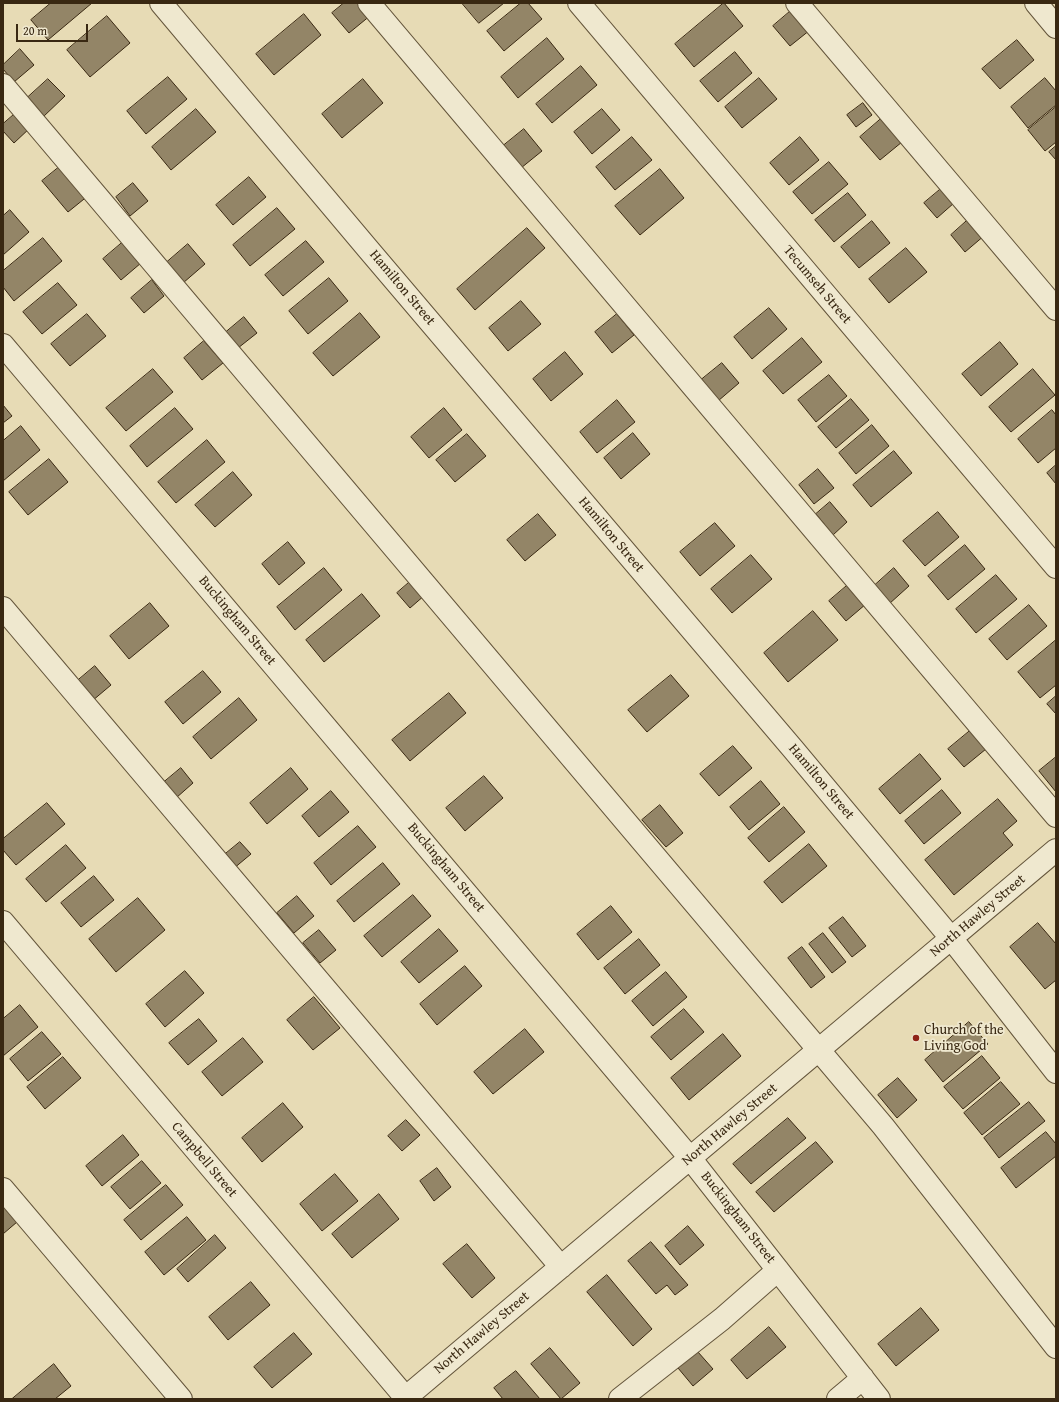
<!DOCTYPE html>
<html>
<head>
<meta charset="utf-8">
<style>
	body { margin:0 }
	#map { position:relative; width:1059px; height:1402px; overflow:hidden; background:#e7dbb5; font-family:"Gentium Book Plus",serif }
	canvas { display:block }
	.frame { position:absolute; inset:0; border:4px solid #392812; pointer-events:none }
	.scale { position:absolute; left:16px; top:24px; width:72px; height:18px; box-sizing:border-box; border:2px solid #392812; border-top:0; padding-left:5px; font-size:12px; line-height:14px; white-space:nowrap; color:#392812; -webkit-text-stroke:3px #efe8cf; paint-order:stroke }
</style>
</head>
<body>
<div id="map">
<canvas width="1059" height="1402"></canvas>
<div class="frame"></div>
<div class="scale">20 m</div>
</div>
<script>
const c = document.querySelector('canvas').getContext('2d');
c.lineJoin = 'round';
function fillPath(path, color) { c.fillStyle = color; c.fill(path, 'evenodd'); }
function strokePath(path, color, width, dash) { c.strokeStyle = color; c.lineWidth = width; c.lineCap = dash ? 'butt' : 'round'; c.setLineDash(dash || []); c.stroke(path); }
function write(font, color, halo, rows, align = 'center') {
  c.font = font + ' "Gentium Book Plus",serif'; c.lineWidth = 3.5; c.setLineDash([]); c.textBaseline = 'middle'; c.strokeStyle = halo; c.fillStyle = color; for (const [text, x, y, turn = 0] of rows) {
    c.save(); c.translate(x, y); c.rotate((+turn || 0) * Math.PI / 180); c.textAlign = isNaN(turn) ? turn : align; if (halo) c.strokeText(text, 0, 0); c.fillText(text, 0, 0); c.restore();
  }
}
const building = new Path2D(`
	M51 3H92L48 40 31 20Z
	M344 3H362L371 15 349 33 332 13Z
	M462 3H504L479 23Z
	M521 3H528L542 19 504 51 487 31Z
	M724 3 743 26 694 67 675 44Z
	M793 9 810 30 790 46 773 26Z
	M304 14 321 35 274 75 256 54Z
	M107 16 130 43 90 77 67 50Z
	M547 38 564 59 518 98 501 77Z
	M1017 40 1034 60 1000 89 982 69Z
	M20 49 34 65 14 82 3 69V65Z
	M735 52 752 73 718 102 700 81Z
	M581 66 597 85 552 123 536 104Z
	M168 77 187 99 146 134 127 111Z
	M759 78 777 99 742 128 725 107Z
	M1045 78 1056 91V105L1028 128 1011 107Z
	M48 79 65 96 43 117 26 99Z
	M363 79 383 103 342 138 322 114Z
	M863 103 872 115 856 127 847 115Z
	M1056 107V142L1045 151 1028 130Z
	M196 109 216 132 171 170 152 147Z
	M602 109 620 130 592 154 574 132Z
	M17 112 31 127 14 143 3 131V124Z
	M882 118 902 142 880 160 860 137Z
	M524 129 542 151 521 168 503 146Z
	M632 137 652 160 615 190 596 167Z
	M800 137 819 160 789 185 770 163Z
	M1056 146V160L1049 152Z
	M829 162 848 184 812 214 793 192Z
	M63 164 89 195 68 212 42 181Z
	M660 169 684 198 640 235 615 206Z
	M249 177 266 197 233 225 216 205Z
	M133 183 148 201 130 216 116 197Z
	M942 188 954 203 937 218 924 203Z
	M848 193 866 215 834 242 815 220Z
	M277 208 295 229 250 266 233 245Z
	M10 210 29 232 3 255V216Z
	M970 218 985 235 965 252 951 235Z
	M872 221 890 243 859 268 841 247Z
	M527 228 545 248 475 310 457 289Z
	M43 238 62 261 14 301 3 287V271Z
	M306 241 324 262 283 296 265 275Z
	M123 242 141 263 121 280 103 259Z
	M188 244 205 264 183 283 166 263Z
	M906 248 927 272 889 303 869 279Z
	M329 278 348 301 308 334 289 311Z
	M152 280 164 296 144 313 131 298Z
	M58 283 77 305 42 334 23 312Z
	M521 301 541 324 508 351 489 328Z
	M769 308 787 329 752 359 734 337Z
	M360 313 380 337 333 376 313 353Z
	M87 314 106 336 70 366 51 344Z
	M617 314 634 335 612 353 595 332Z
	M244 317 257 333 238 348 225 333Z
	M802 338 822 362 783 394 763 371Z
	M204 341 223 363 202 380 184 358Z
	M1000 342 1018 364 981 396 962 374Z
	M565 352 583 374 551 401 533 379Z
	M722 363 739 383 718 401 701 380Z
	M153 369 173 392 126 431 106 408Z
	M1033 369 1055 395 1011 432 989 407Z
	M829 375 847 396 816 422 798 400Z
	M851 399 869 420 836 448 818 427Z
	M617 400 635 422 597 453 580 432Z
	M3 405 12 416 3 423Z
	M175 408 193 429 147 467 130 446Z
	M444 408 462 430 429 458 411 437Z
	M1052 410 1056 415V448L1038 463 1018 439Z
	M872 425 889 446 856 474 839 453Z
	M21 426 40 450 3 481V441Z
	M633 433 650 454 621 479 604 458Z
	M467 434 486 456 455 482 436 460Z
	M207 440 225 462 176 503 158 482Z
	M894 451 912 473 871 507 853 485Z
	M49 459 68 482 28 515 9 492Z
	M1056 465V484L1047 473Z
	M818 469 834 488 814 504 799 485Z
	M233 472 252 495 215 527 195 505Z
	M830 502 847 522 833 535 816 514Z
	M938 512 959 537 925 566 903 541Z
	M538 514 556 535 525 561 507 540Z
	M715 523 735 546 700 576 680 552Z
	M288 542 305 563 279 585 262 564Z
	M965 545 985 569 948 600 928 576Z
	M751 555 772 579 732 613 711 589Z
	M324 568 342 590 295 630 277 607Z
	M894 568 909 586 889 604 874 586Z
	M996 575 1017 599 976 633 956 609Z
	M412 580 425 595 410 608 397 593Z
	M849 584 866 604 846 621 829 601Z
	M362 594 380 616 324 662 306 640Z
	M150 603 169 626 129 659 110 636Z
	M1029 605 1047 626 1007 660 989 639Z
	M813 611 838 640 788 682 764 653Z
	M1056 640V685L1040 698 1018 672Z
	M95 666 111 685 92 701 76 682Z
	M203 671 221 692 183 724 165 702Z
	M671 675 689 696 647 732 628 710Z
	M449 693 466 713 410 761 392 740Z
	M1056 696V714L1047 704Z
	M239 698 257 720 211 759 193 737Z
	M971 730 986 749 964 767 948 749Z
	M733 746 752 768 719 796 700 774Z
	M920 754 941 779 900 814 879 789Z
	M1056 757V792L1039 771Z
	M181 768 193 783 176 798 163 783Z
	M291 768 308 789 267 824 250 803Z
	M484 776 503 798 465 831 446 808Z
	M761 781 780 804 749 830 730 807Z
	M942 790 961 813 924 844 905 821Z
	M331 791 349 812 319 837 302 816Z
	M998 799 1017 821 1003 833 1013 845 954 895 925 860Z
	M47 803 65 824 16 865 3 850V839Z
	M660 805 683 833 666 847 642 820Z
	M784 807 805 832 769 862 748 838Z
	M358 826 376 847 331 885 314 863Z
	M240 842 251 854 233 869 223 856Z
	M809 844 827 866 782 903 764 882Z
	M66 845 86 868 46 902 26 879Z
	M383 863 400 884 354 922 337 901Z
	M94 876 114 900 81 927 61 903Z
	M413 895 431 916 382 957 364 936Z
	M297 896 314 916 294 933 277 913Z
	M138 898 165 930 116 972 89 939Z
	M611 906 632 932 598 960 577 934Z
	M843 917 866 946 852 957 829 928Z
	M1038 923 1056 944V980L1045 989 1010 947Z
	M439 929 458 951 419 983 401 962Z
	M319 930 336 950 320 963 303 943Z
	M823 933 846 962 832 973 809 944Z
	M639 939 660 965 625 994 604 968Z
	M802 947 825 977 811 988 788 958Z
	M465 966 482 986 437 1025 420 1004Z
	M185 971 204 993 165 1027 146 1004Z
	M666 972 687 997 653 1026 632 1001Z
	M314 997 340 1028 313 1050 287 1020Z
	M20 1005 38 1027 3 1056V1019Z
	M684 1009 704 1032 671 1060 651 1037Z
	M199 1019 217 1041 188 1065 169 1043Z
	M969 1022 988 1044 943 1082 925 1060Z
	M525 1029 544 1052 493 1094 474 1072Z
	M42 1032 61 1054 28 1081 10 1059Z
	M723 1034 741 1056 689 1100 671 1078Z
	M243 1038 263 1062 222 1096 202 1072Z
	M982 1056 1000 1078 963 1109 944 1087Z
	M63 1057 81 1078 45 1109 27 1087Z
	M898 1078 917 1100 897 1118 878 1095Z
	M1001 1082 1020 1104 982 1135 964 1113Z
	M1029 1102 1045 1121 999 1158 984 1138Z
	M283 1103 303 1127 262 1162 242 1138Z
	M788 1118 806 1138 751 1184 733 1164Z
	M406 1120 420 1135 402 1151 388 1136Z
	M1046 1132 1056 1144V1156L1016 1188 1001 1168Z
	M123 1135 139 1155 102 1186 86 1166Z
	M816 1142 833 1162 774 1212 756 1192Z
	M142 1161 161 1183 130 1209 111 1187Z
	M437 1168 451 1187 434 1201 420 1181Z
	M335 1174 358 1201 322 1231 300 1204Z
	M166 1185 183 1205 141 1240 124 1220Z
	M379 1194 399 1219 352 1258 332 1234Z
	M3 1206 17 1222 3 1234Z
	M187 1217 206 1240 164 1275 145 1252Z
	M688 1226 704 1245 680 1265 665 1246Z
	M215 1235 226 1248 188 1282 177 1269Z
	M651 1242 688 1285 675 1295 667 1285 656 1294 628 1261Z
	M467 1244 495 1278 472 1298 443 1264Z
	M607 1275 652 1329 633 1346 587 1292Z
	M251 1282 270 1305 228 1340 209 1317Z
	M921 1308 939 1330 896 1366 878 1344Z
	M769 1327 786 1347 747 1379 731 1360Z
	M294 1333 312 1354 272 1388 254 1367Z
	M550 1348 580 1383 561 1399 531 1364Z
	M698 1352 713 1369 693 1386 678 1368Z
	M54 1364 71 1386 55 1399H12Z
	M516 1371 540 1399H503L494 1388Z`);
const minor = new Path2D(`
	M161 3 368 249 793 749 951 938 1056 1072
	M369 3 1056 816
	M579 3 1056 567
	M797 3 1056 309
	M1036 3 1056 27
	M3 85 883 1126 1056 1347
	M3 345 690 1158 879 1399
	M3 608 561 1267
	M3 922 406 1398
	M3 1189 181 1399
	M404 1399 1056 850
	M620 1399 722 1319 778 1270
	M838 1399 863 1378`);
const markers = [
	[916,1038,4,"#8f2418"]
];
const streetNames = [
	["Tecumseh Street",817,285,50],
	["Hamilton Street",402,288,50],
	["Hamilton Street",611,535,50],
	["Buckingham Street",237,621,50],
	["Hamilton Street",821,782,50],
	["Buckingham Street",446,868,50],
	["North Hawley Street",978,916,-40],
	["North Hawley Street",730,1125,-40],
	["Campbell Street",204,1160,50],
	["Buckingham Street",738,1218,52],
	["North Hawley Street",482,1333,-40]
];
const poiNames = [
	["Church of the",924,1030],
	["Living God",924,1046]
];
fillPath(building, '#938567');
strokePath(building, '#392812', 1);
strokePath(minor, '#64553b', 24);
strokePath(minor, '#efe8cf', 22);
for (const [x, y, r, color] of markers) { const dot = new Path2D(); dot.arc(x, y, r, 0, 2 * Math.PI); c.fillStyle = color; c.fill(dot); strokePath(dot, '#efe8cf', 1.5); }
write('14px', '#392812', '#efe8cf', streetNames);
write('14px', '#392812', '#efe8cf', poiNames, 'left');
</script>
</body>
</html>
